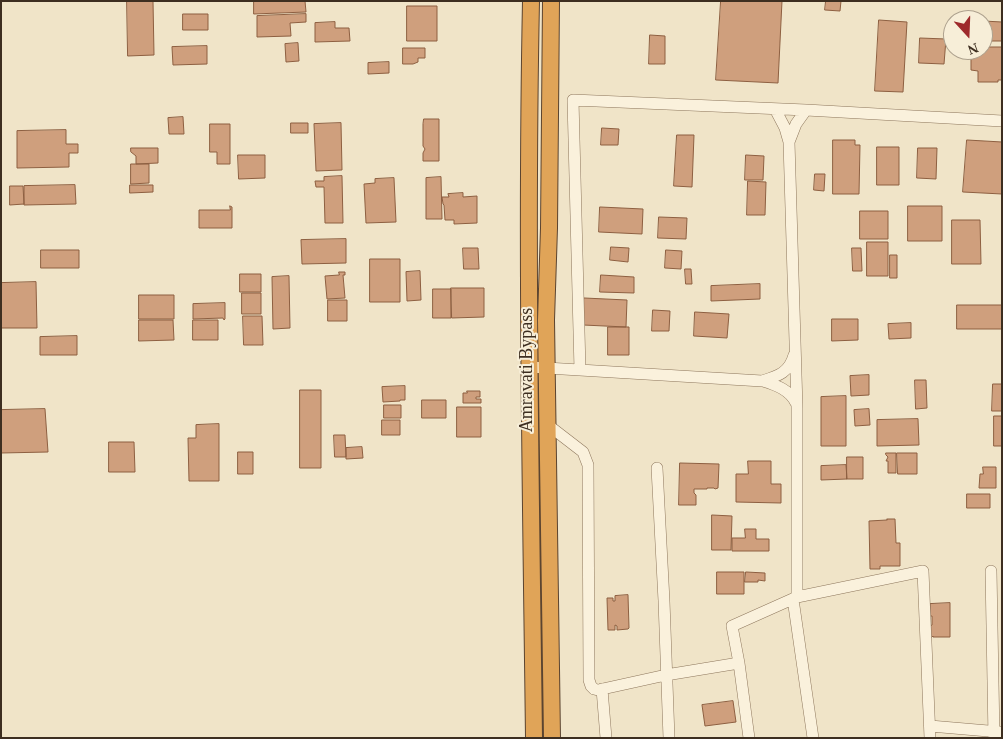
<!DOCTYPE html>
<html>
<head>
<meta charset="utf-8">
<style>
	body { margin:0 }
	#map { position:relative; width:1003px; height:739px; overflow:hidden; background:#f0e4c8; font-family:Georgia,serif }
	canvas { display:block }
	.frame { position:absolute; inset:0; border:2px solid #3d2e20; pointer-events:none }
	.north { position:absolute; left:943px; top:10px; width:50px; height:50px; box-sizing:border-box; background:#f7eed8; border:1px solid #ada18e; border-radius:50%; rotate:160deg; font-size:14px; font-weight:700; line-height:20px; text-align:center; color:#3d2e20 }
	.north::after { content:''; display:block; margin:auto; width:18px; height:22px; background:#9e2a2b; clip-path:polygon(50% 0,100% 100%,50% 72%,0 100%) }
</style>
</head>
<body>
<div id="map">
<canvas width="1003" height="739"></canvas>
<div class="frame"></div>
<div class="north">N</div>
</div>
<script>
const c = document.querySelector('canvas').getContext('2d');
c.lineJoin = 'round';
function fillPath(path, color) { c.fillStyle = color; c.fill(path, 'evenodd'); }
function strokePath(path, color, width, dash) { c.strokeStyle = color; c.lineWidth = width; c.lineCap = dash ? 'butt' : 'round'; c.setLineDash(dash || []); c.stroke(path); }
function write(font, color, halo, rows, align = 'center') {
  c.font = font + ' Georgia,serif'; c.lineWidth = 4; c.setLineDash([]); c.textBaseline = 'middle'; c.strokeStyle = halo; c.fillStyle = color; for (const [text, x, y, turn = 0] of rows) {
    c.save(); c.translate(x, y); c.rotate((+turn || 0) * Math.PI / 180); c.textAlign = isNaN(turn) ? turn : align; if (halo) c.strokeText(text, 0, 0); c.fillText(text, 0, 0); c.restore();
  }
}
const building = new Path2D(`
	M127 1H153L154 55 128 56Z
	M254 1H305L306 12 254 14Z
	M721 1H782L778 83 716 80Z
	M826 1H841L840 11 825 10Z
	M407 6H437V41H407Z
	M183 14H208V30H183Z
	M306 14V22L290 23 291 36 257 37V16Z
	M879 20 907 22 903 92 875 91Z
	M983 21 1002 22V41H983Z
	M335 22V28H349L350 41 315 42V23Z
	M650 35 665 36V64H649Z
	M920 38 946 39 944 64 919 63Z
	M298 43 299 61 286 62 285 44Z
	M207 46V64L173 65 172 47Z
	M983 47H1002V80H998V82H978V71L971 70V50H983Z
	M403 48H425V58H418V62L413 64H403Z
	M389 62V73L368 74V63Z
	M183 117 184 134H169L168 118Z
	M424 119H439V161H423V153L425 149 423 146V124Z
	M291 123H308V133H291Z
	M341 123 342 170 316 171 314 124Z
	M210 124H230V164H217V152H210Z
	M602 128 619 129 618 145H601Z
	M66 130V144H78V153H69V167L17 168V131Z
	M677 135H694L692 187 674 186Z
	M833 140H855V145H860L859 194H833Z
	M967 140 1002 142V194L963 192Z
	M877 147H899V185H877Z
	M131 148H158V163L136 164V156L131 152Z
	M918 148H937L936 179 917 178Z
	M238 155H265V178L239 179Z
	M746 155 764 156 763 180H745Z
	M131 164H149V183L131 184Z
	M815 174H825L824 191 814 190Z
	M342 176 343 223H325L324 187H316L315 181H324V177Z
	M441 177 442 219H426V178Z
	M394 178 396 222 366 223 364 184 375 183V179Z
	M748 181 766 182 765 215H747Z
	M75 185 76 204 24 205V186Z
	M130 185H153V192L130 193Z
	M10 186H23L24 204 10 205Z
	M463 193V197L477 196V223L454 224V220H445L444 205 443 204 442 197H449L448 194Z
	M230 206 232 207V228H199V210H230Z
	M908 206H942V241H908Z
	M600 207 643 209 642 234 599 232Z
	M860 211H888V239H860Z
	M659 217 687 218 686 239 658 238Z
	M952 220H980L981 264H952Z
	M346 239V263L302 264 301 240Z
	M867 242H888V276H867Z
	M611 247 629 248 628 262 610 260Z
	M463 248H478L479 269H464Z
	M852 248H861L862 271H853Z
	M41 250H79V268H41Z
	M666 250 682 251 681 269 665 268Z
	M890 255H897V278H890Z
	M370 259H400V302H370Z
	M685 269H691L692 284H686Z
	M420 271 421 300 407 301 406 272Z
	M339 272H345V275H343L345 298 327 299 325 276 339 275Z
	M240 274H261V292H240Z
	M601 275 634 277V293L600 292Z
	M289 276 290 328 273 329 272 277Z
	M36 282 37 328H1V283Z
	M760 284V299L711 301V286Z
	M451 288H484V317L452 318Z
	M433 289H451V318H433Z
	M242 293H261V314H242Z
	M139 295H174V319H139Z
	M584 298 627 300 626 327 583 325Z
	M328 300H347V321H328Z
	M225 303V319L224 320 223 318 193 319V304Z
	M957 305H1002V329H957Z
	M653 310 670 311 669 331H652Z
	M695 312 729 314 727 338 694 336Z
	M243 316H262L263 345H244Z
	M832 319H858V340L832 341Z
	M139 320H173L174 340 139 341Z
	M193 320H218V340H193Z
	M911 323V338L889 339 888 324Z
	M608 327H629V355H608Z
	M77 336V355H40V337Z
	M869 375V395L851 396 850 376Z
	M915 380H926L927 408 916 409Z
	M993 384H1002V411H992Z
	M405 386V400H400V401L383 402 382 387Z
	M300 390H321V468H300Z
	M467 391H480V397H476V399H481V403H463V393H467Z
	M846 396V446H821V397Z
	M422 400H446V418H422Z
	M384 405H401V418H384Z
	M457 407H481V437H457Z
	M45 409 48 452 1 453V410Z
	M869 409 870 425 855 426 854 410Z
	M994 416H1002V446H994Z
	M918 419 919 445 877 446V420Z
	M382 420H400V435H382Z
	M219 424V481H189L188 438H196V425Z
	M334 435H345L346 457H335Z
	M109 442H134L135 472H109Z
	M362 447 363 458 346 459V448Z
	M238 452H253V474H238Z
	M886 453H896V473H888V461H886L888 457 886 455Z
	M897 453H917V474H898Z
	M847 457H863V479H847Z
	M748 461H771V484H781V503L736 502V474H748Z
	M680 463 719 464 718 488 715 489 714 488H707V489H694V493L696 495V505H679Z
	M846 465 847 479 821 480V466Z
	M983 467H996V488H979L980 474H983Z
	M967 494H990V508H967Z
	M712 515 732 516 731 550H712Z
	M887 519H895L896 543H900V566H880V569H870L869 521 887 520Z
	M745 529H756V539H769V551H732V538H745Z
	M717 572H744V594H717Z
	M746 572 765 573V581L758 580V582H745Z
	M628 595 629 628 628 629 617 630V626L615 625V630H608L607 598H613V601H615V596Z
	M950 603V637H933V636L931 638 930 626 932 625V616H930V604Z
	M733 701 736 722 705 726 702 705Z`);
const minor = new Path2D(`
	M775 109 785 128 789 142 797 408V597
	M789 142 796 124 806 110
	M530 367 762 381C778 376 789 373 794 355
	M580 370 573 100 806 110 1002 121
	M763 381C776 385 790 390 796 403
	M548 425 583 452 588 465 589 680 591 686 594 689 598 690 666 675 739 663
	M657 468 664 601 669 738
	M991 571 994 738
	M793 599 813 738
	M602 689 606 738
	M930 726 1000 732
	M749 738 739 663 732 626 797 597 923 571 930 738`);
const highway = new Path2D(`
	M531 1C526 247 531 492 534 738
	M551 1 549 228 546 320 552 738`);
const streetNames = [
	["Amravati Bypass",527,370,-90]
];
fillPath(building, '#cf9f7d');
strokePath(building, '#8d5f41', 1);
strokePath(minor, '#8d765c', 12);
strokePath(highway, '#5b4430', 18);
strokePath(minor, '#faf1dc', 11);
strokePath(highway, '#e0a458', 16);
write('18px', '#3d2e20', '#f7eed8', streetNames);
</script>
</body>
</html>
